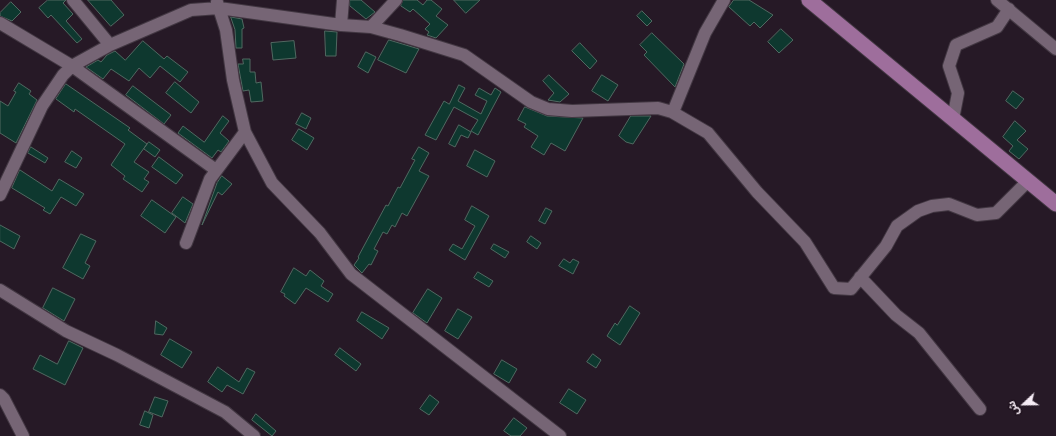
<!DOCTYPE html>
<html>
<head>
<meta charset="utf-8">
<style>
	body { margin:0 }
	#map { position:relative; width:1056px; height:436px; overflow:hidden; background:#261926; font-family:"Exo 2","Noto Sans Arabic",sans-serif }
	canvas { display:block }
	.north { position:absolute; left:1004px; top:384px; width:40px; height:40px; -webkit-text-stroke:3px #1d101c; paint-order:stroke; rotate:248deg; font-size:11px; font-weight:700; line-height:16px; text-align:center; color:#f6ecf5 }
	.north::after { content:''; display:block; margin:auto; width:14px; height:18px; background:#f6ecf5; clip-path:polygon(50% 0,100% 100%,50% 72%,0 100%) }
</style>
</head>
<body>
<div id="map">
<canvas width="1056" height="436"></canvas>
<div class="north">ش</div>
</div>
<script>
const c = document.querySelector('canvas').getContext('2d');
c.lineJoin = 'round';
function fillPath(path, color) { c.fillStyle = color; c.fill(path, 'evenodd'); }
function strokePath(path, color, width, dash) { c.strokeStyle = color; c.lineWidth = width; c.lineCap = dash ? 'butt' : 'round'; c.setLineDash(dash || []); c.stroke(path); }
const building = new Path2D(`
	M48 0H66L63 3 73 14 66 21 82 39 77 43 51 15 48 18 39 8Z
	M88 0H111L124 15 111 26Z
	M350 0H361L375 12 366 19 350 6Z
	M403 0H417L423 5 427 0H431L442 9 436 16 448 25 436 38 427 35 429 32 425 29 430 24 413 9 410 12 401 6Z
	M454 0H480L466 13Z
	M734 0H749L773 15 760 28 754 22 750 26 729 7Z
	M11 2 21 12 12 21 0 16V13Z
	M642 11 652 21 647 26 637 16Z
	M231 17 242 19 244 28 242 29V48H236L235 30Z
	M781 29 793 40 779 53 768 42Z
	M325 31 337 32 336 56H326Z
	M652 33 684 64 675 87 644 55 647 52 640 45Z
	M389 40 419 49 406 73 378 60Z
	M143 41 164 59 167 56 188 72 180 82 160 66 150 78 139 68 129 81 111 69 103 79 86 67 98 60 101 62 107 55 115 51 125 60Z
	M294 41 296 58 273 60 271 43Z
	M580 43 597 61 590 69 572 51Z
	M366 52 376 57 368 73 358 67Z
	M243 59H250V72H255L256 83 261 82 263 101 251 102 249 90 243 91 238 64H243Z
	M549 75 569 94 560 102 548 100 554 93 543 81Z
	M602 75 618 85 608 101 592 91Z
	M175 82 199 102 191 113 166 93Z
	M19 83 31 91 29 94 37 100 16 143 0 133V101L8 106 16 92 14 91Z
	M66 84 130 128 128 130 147 144 134 162 149 172 144 179 149 182 142 192 123 179 125 176 111 165 125 144 75 109 74 112 56 99Z
	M459 85 465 88 458 101 481 114 487 101 475 95 479 88 491 95 495 88 501 92 478 135 471 131 478 120 454 107 436 140 425 135 444 101 449 104Z
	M133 86 171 115 164 124 126 95Z
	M1013 91 1024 99 1016 109 1006 101Z
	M525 107 547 116 583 118 565 151 551 143 544 155 531 147 538 136 524 127 526 124 518 120Z
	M302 113 311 118 306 129 296 124Z
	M223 116 229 121 220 133 229 141 221 152 218 150 212 158 178 133 183 126 204 142Z
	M631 116H651L633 144 626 142 619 136Z
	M1015 121 1026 131 1017 140 1028 149 1019 159 1009 151 1013 146 1003 137Z
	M459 125 471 132 468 138 461 135 455 147 449 144Z
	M299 129 314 138 307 150 292 140Z
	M149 142 160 150 155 157 144 149Z
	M31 147 48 158 45 163 28 153Z
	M419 147 429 153 419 171 429 176 407 216 402 213 395 227 392 225 387 234 383 232 374 249 378 251 371 265 369 264 362 273 354 265 359 258 358 257 386 205 388 206 398 187 400 188 415 160 412 159Z
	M475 150 495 161 487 177 467 166Z
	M72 151 82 158 76 168 65 162Z
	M159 157 183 175 176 184 152 167Z
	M20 170 52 191 59 179 84 194 76 206 61 197 50 214 43 210 45 208 12 188Z
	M222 176 232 184 222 195 218 192 202 225 217 183Z
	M183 197 193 204 185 223 172 213Z
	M152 200 176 217 165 233 141 216Z
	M472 206 489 216 465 260 449 250 453 244 462 249 475 226 465 220Z
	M546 208 552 211 545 224 539 221Z
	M0 225 20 236 14 249 0 241Z
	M81 234 96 241 85 263 90 266 83 279 63 268Z
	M531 236 541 243 537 249 527 242Z
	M494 244 509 252 505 258 491 249Z
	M564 259 570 263 573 259 579 262 573 274 559 266Z
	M294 268 306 276 310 270 324 281 321 286 333 294 328 302 306 288 295 304 284 296 285 294 281 292Z
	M478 272 493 281 489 287 474 278Z
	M53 288 75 299 64 321 43 308Z
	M428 289 442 298 427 323 413 313Z
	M630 306 640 313 620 345 607 336 615 323 617 325Z
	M458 309 472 317 458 339 445 331Z
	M362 312 389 328 382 339 357 321Z
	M156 321 167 328 163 335 155 334Z
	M170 339 192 352 182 368 161 355Z
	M69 341 83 348 65 385 33 369 40 355 57 364Z
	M340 348 361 364 356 371 335 355Z
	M593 354 601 360 596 368 587 362Z
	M502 360 517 369 509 383 494 374Z
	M218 367 239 382 247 368 255 372 243 394 227 385 222 392 208 382Z
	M569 389 586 400 577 414 560 403Z
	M430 395 439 402 429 415 420 409Z
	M155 397 168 401 162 417 149 412Z
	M145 411 153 415 149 428 140 425Z
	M256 414 276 431 272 436 252 420Z
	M514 418 527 428 520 436H511L504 431Z`);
const minor = new Path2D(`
	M73 0 110 45
	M997 0 1056 49
	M217 2 226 30 233 80 245 132 272 183 320 233 351 274 560 436
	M0 23 72 66 216 170
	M341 25 343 0
	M371 27 396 0
	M673 112 705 33 724 0
	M953 119 958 93 949 66 956 45 997 27 1009 9
	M0 195 42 106 63 75 72 66 110 45 191 10 219 8 341 25 371 27 400 35 464 55 531 102 548 109 572 111 658 108 672 112 708 133 757 192 805 242 834 288 851 289 886 246 897 226 918 211 932 206 949 204 977 215 996 213 1028 181
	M186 243 210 179 245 132
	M860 277 896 315 919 333 980 409
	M0 290 66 331 117 355 225 412 254 436
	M0 395 4 399 23 436`);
const major = new Path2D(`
	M809 0 1056 204`);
fillPath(building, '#0e382f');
strokePath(building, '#506961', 1);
strokePath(minor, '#423742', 14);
strokePath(major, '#423742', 17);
strokePath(minor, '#766575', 12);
strokePath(major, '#9e6e9c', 15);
</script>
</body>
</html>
